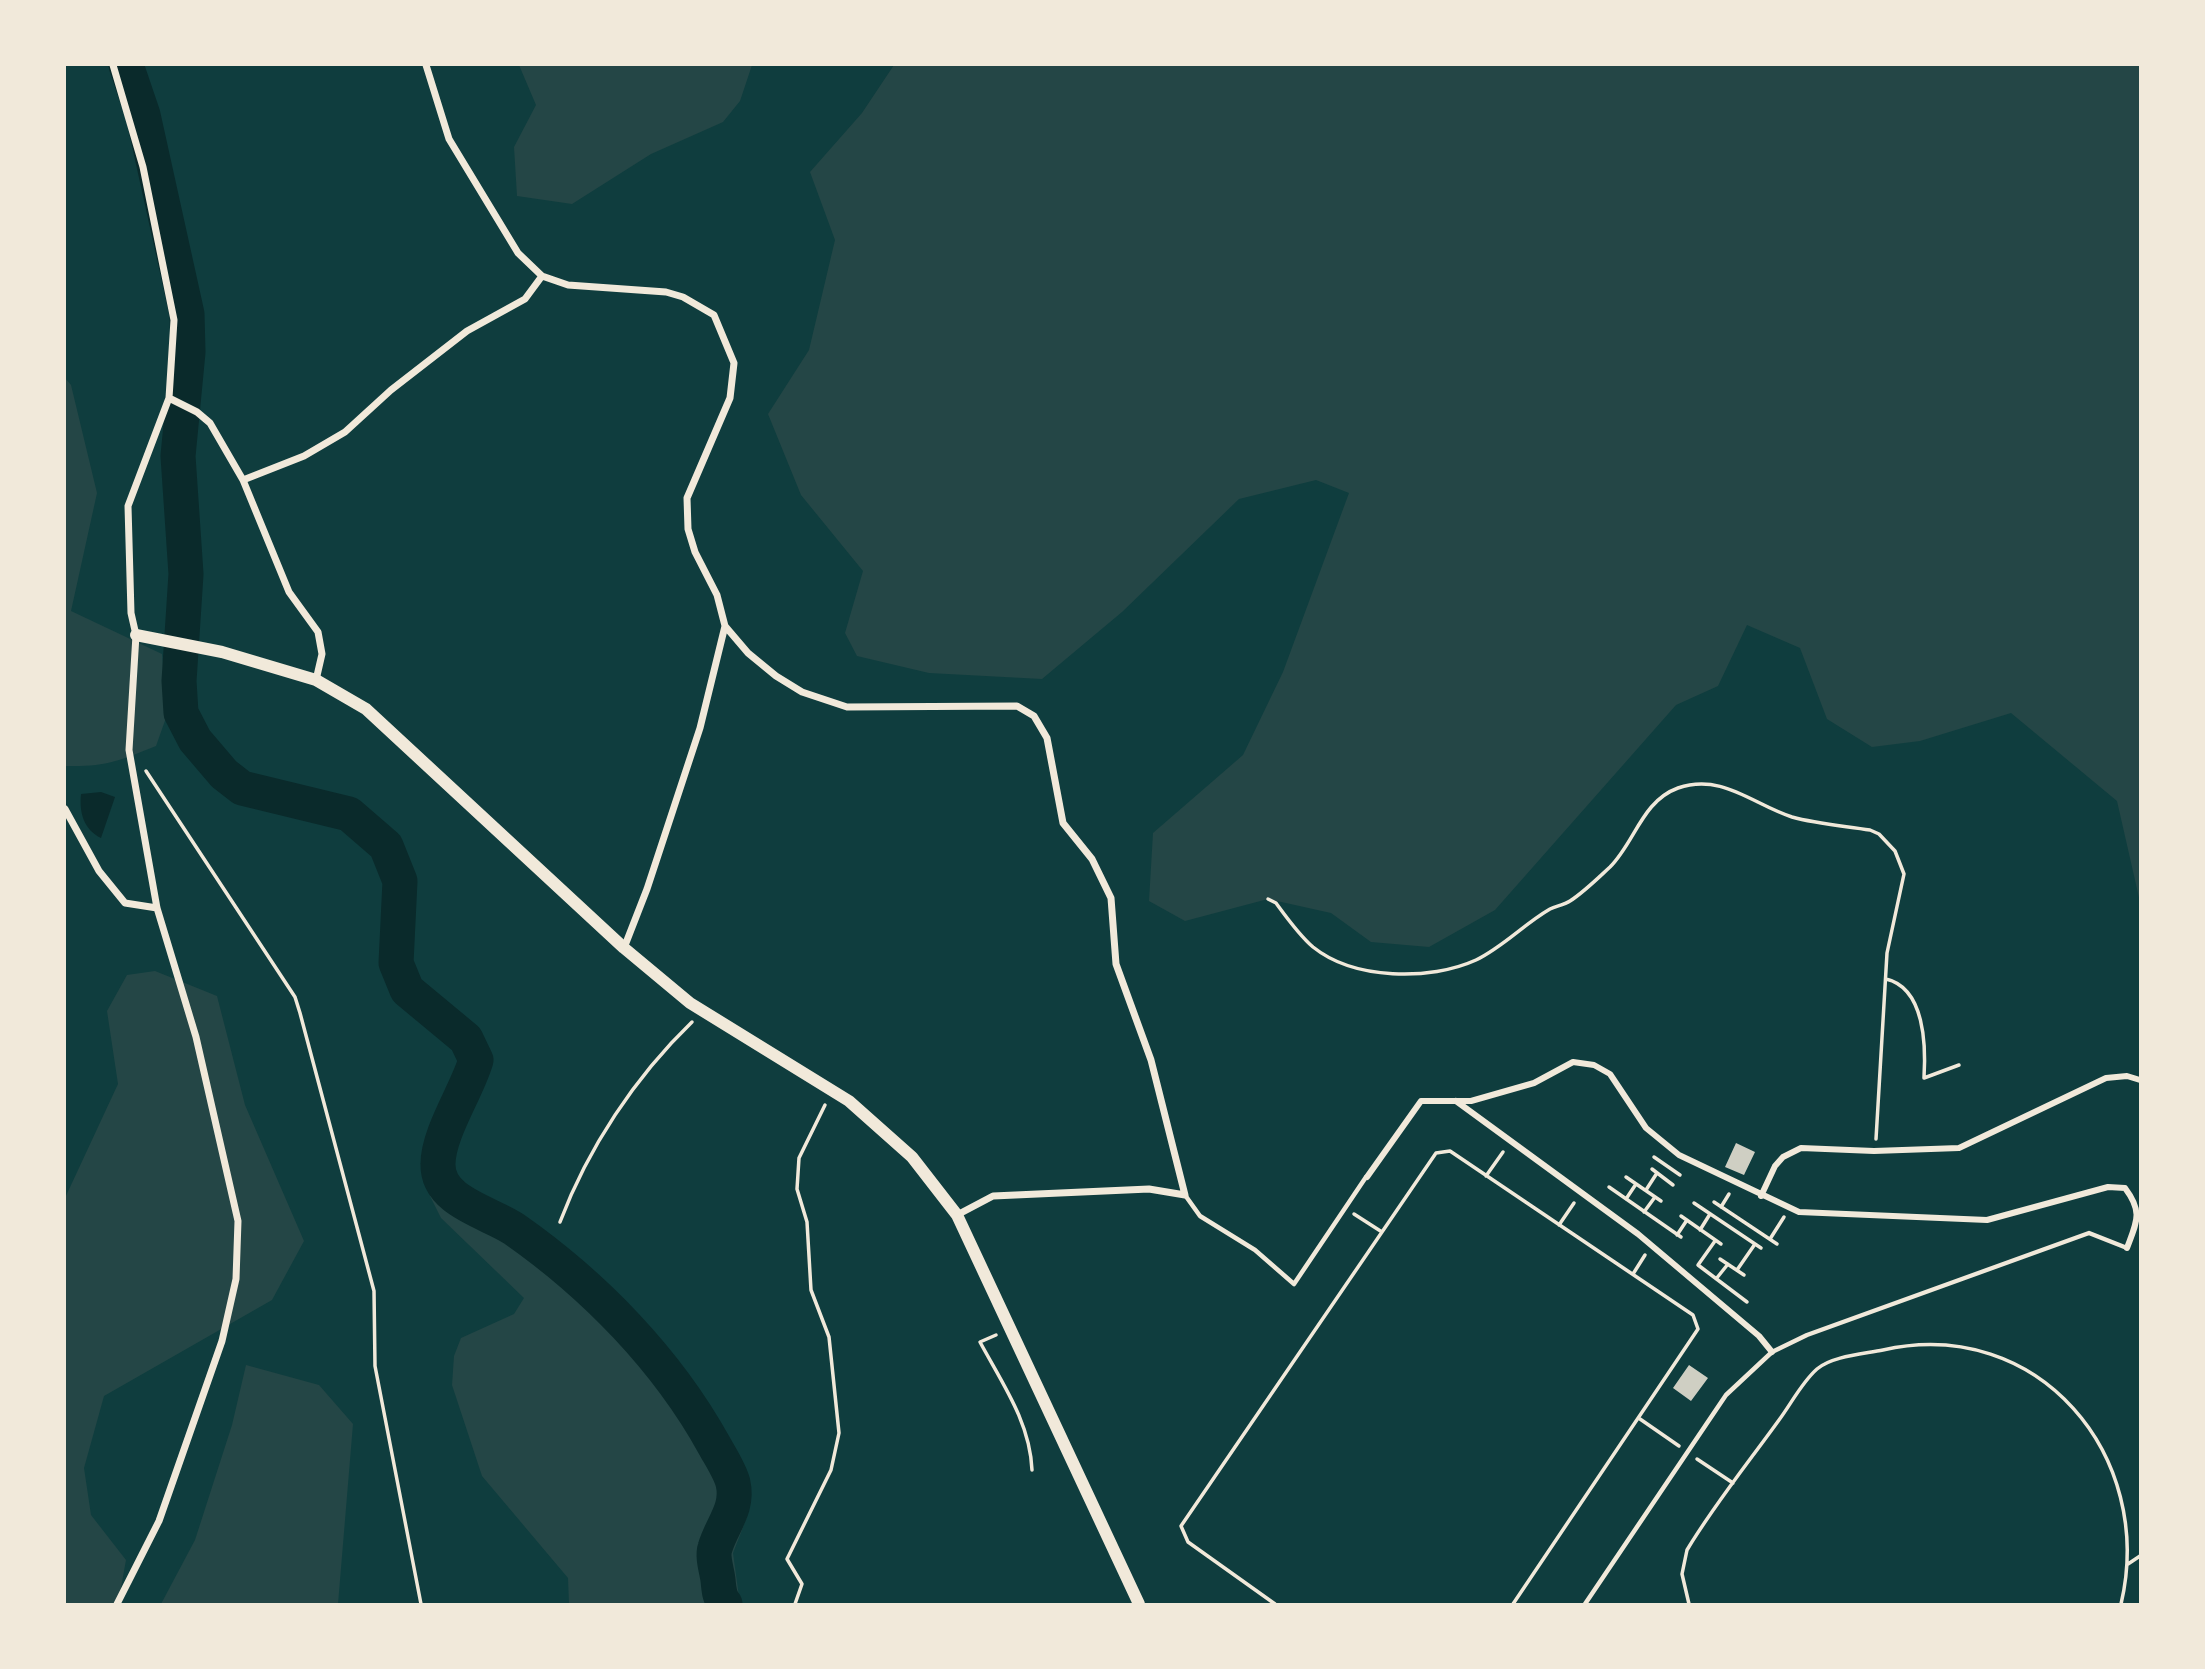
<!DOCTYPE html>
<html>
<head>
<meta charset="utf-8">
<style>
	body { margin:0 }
	#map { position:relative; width:2205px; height:1669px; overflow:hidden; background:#0f3d3e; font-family:Inter,sans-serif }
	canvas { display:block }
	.frame { position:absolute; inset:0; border:66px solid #f1e9da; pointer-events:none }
</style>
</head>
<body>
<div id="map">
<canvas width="2205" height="1669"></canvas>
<div class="frame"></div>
</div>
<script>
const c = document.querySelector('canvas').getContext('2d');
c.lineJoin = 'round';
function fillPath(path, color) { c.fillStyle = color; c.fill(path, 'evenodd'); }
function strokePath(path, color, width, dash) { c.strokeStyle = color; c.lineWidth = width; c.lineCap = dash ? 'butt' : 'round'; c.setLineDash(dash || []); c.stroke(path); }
const green = new Path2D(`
	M519 65H752L740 101 723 122 651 154 572 204 517 196 514 147 536 105Z
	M894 65H2140V902L2117 801 2011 713 1920 741 1872 747 1827 719 1800 648 1747 625 1718 686 1676 705 1495 910 1429 947 1371 942 1331 913 1268 899 1185 921 1149 901 1153 833 1243 755 1283 672 1349 493 1316 480 1239 499 1122 612 1042 679 929 673 857 656 845 633 863 571 801 495 768 414 809 350 835 240 810 172 862 113Z
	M65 378 71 385 97 493 71 611 162 654 167 715 156 746C119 761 105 767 65 766Z
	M155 971 217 996 245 1105 304 1241 272 1300 104 1396 84 1468 91 1515 126 1560 118 1604H65V1198L118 1084 107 1011 127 975Z
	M430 1196 501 1206 660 1345 747 1517 733 1553 740 1604H569L568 1578 482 1476 452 1385 454 1356 461 1338 514 1314 524 1298 441 1218Z
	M246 1365 319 1385 353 1424 338 1604H161L195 1540 232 1425Z`);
const water = new Path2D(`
	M101 792 115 797 101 838C84 830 79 813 81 794Z`);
const river = new Path2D(`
	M126 65 143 115 187 314 188 352 178 456 186 574 179 681 181 713 195 740 224 774 242 788 349 814 386 846 400 881 396 963 407 990 466 1039 476 1060C467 1091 438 1133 438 1164 437 1202 489 1212 514 1229 594 1285 667 1360 714 1445 720 1456 730 1471 733 1483 739 1509 721 1526 715 1548 712 1557 717 1571 718 1580 719 1589 719 1597 725 1604`);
const building = new Path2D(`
	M1736 1143 1755 1152 1744 1175 1725 1167Z
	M1689 1365 1708 1378 1691 1401 1673 1388Z`);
const path = new Path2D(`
	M146 771 295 997 300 1013 374 1291 375 1366 421 1604
	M1268 899 1276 903C1287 918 1299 935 1313 947 1354 980 1430 981 1476 960 1503 947 1524 924 1550 909 1556 906 1564 905 1570 901 1584 892 1598 878 1610 867 1635 842 1642 801 1678 788 1722 773 1752 804 1792 817 1817 824 1845 826 1870 830L1879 834 1895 851 1904 874 1887 953 1876 1139
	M1886 979C1925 988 1926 1046 1924 1078L1959 1065
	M1654 1157 1680 1175
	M1652 1169 1673 1185
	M1486 1176 1503 1152
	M1626 1177 1661 1201
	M1609 1187 1681 1237
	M1646 1190 1657 1173
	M1626 1199 1636 1184
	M1714 1202 1777 1244
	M1694 1203 1761 1248
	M1721 1207 1729 1194
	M1644 1212 1655 1197
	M1354 1214 1382 1232
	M1681 1216 1721 1244
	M560 1222C588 1148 635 1077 692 1022
	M1559 1225 1574 1203
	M1700 1230 1710 1214
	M1677 1235 1687 1220
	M1770 1239 1784 1217
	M1720 1259 1744 1275
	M1698 1265 1747 1302
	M1698 1265 1715 1241
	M1737 1270 1755 1244
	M1633 1274 1645 1255
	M1716 1279 1728 1264
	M996 1335 980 1342C1002 1383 1030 1422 1032 1470
	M1640 1419 1679 1446
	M1697 1459 1733 1483
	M2128 1564 2140 1556
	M795 1604 802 1584 787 1559 831 1470 839 1433 829 1337 811 1290 807 1222 797 1189 799 1158 825 1105
	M1275 1604 1188 1542 1181 1526 1436 1153 1450 1151 1693 1315 1698 1329 1513 1604
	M1689 1604 1682 1574 1687 1550C1714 1505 1748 1463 1779 1420 1791 1404 1802 1382 1817 1369 1832 1356 1864 1354 1883 1350 2038 1315 2156 1456 2121 1604`);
const service = new Path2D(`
	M1185 1195 1200 1216 1255 1250 1294 1284 1366 1177
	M1585 1604 1726 1395 1772 1352 1807 1335 2089 1233 2127 1248`);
const pedestrian = new Path2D(`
	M1456 1101 1638 1234 1759 1336 1772 1352
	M1367 1177 1421 1101H1471L1534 1083 1573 1062 1594 1065 1610 1074 1646 1128 1679 1155 1799 1212 1987 1220 2108 1187 2125 1188C2143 1212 2137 1221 2127 1248
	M1761 1196 1775 1166 1783 1157 1801 1148 1874 1151 1959 1148 2106 1078 2127 1076 2140 1080`);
const minor = new Path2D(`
	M113 65 143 167 174 320 169 398 128 506 131 613 136 635 129 750 157 908 196 1037 238 1221 236 1279 222 1341 159 1521 117 1604
	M426 65 449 139 518 253 542 276 568 285 666 292 683 297 714 315 734 363 730 398 687 498 688 529 695 552 717 595 725 626 700 728 647 889 624 948
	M169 398 197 412 210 423 243 480 289 592 318 632 322 654 316 680
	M243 480 304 456 345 432 391 390 467 331 525 299 542 276
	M725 626 748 653 776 676 802 692 847 707 1017 706 1034 716 1047 738 1063 823 1092 859 1111 898 1116 964 1151 1060 1185 1195 1149 1189 993 1196 957 1215
	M65 809 99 871 125 903 157 908`);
const secondary = new Path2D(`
	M136 635 222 652 316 680 366 709 624 948 690 1003 849 1101 912 1157 957 1215 1139 1604`);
fillPath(green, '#244646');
fillPath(water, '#0a2a2b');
strokePath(river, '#0a2a2b', 35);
fillPath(building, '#cfcfc3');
strokePath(path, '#f1e9da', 3.5);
strokePath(service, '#f1e9da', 4.5);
strokePath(pedestrian, '#f1e9da', 6);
strokePath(minor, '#f1e9da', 7);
strokePath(secondary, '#f1e9da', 12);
</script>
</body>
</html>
